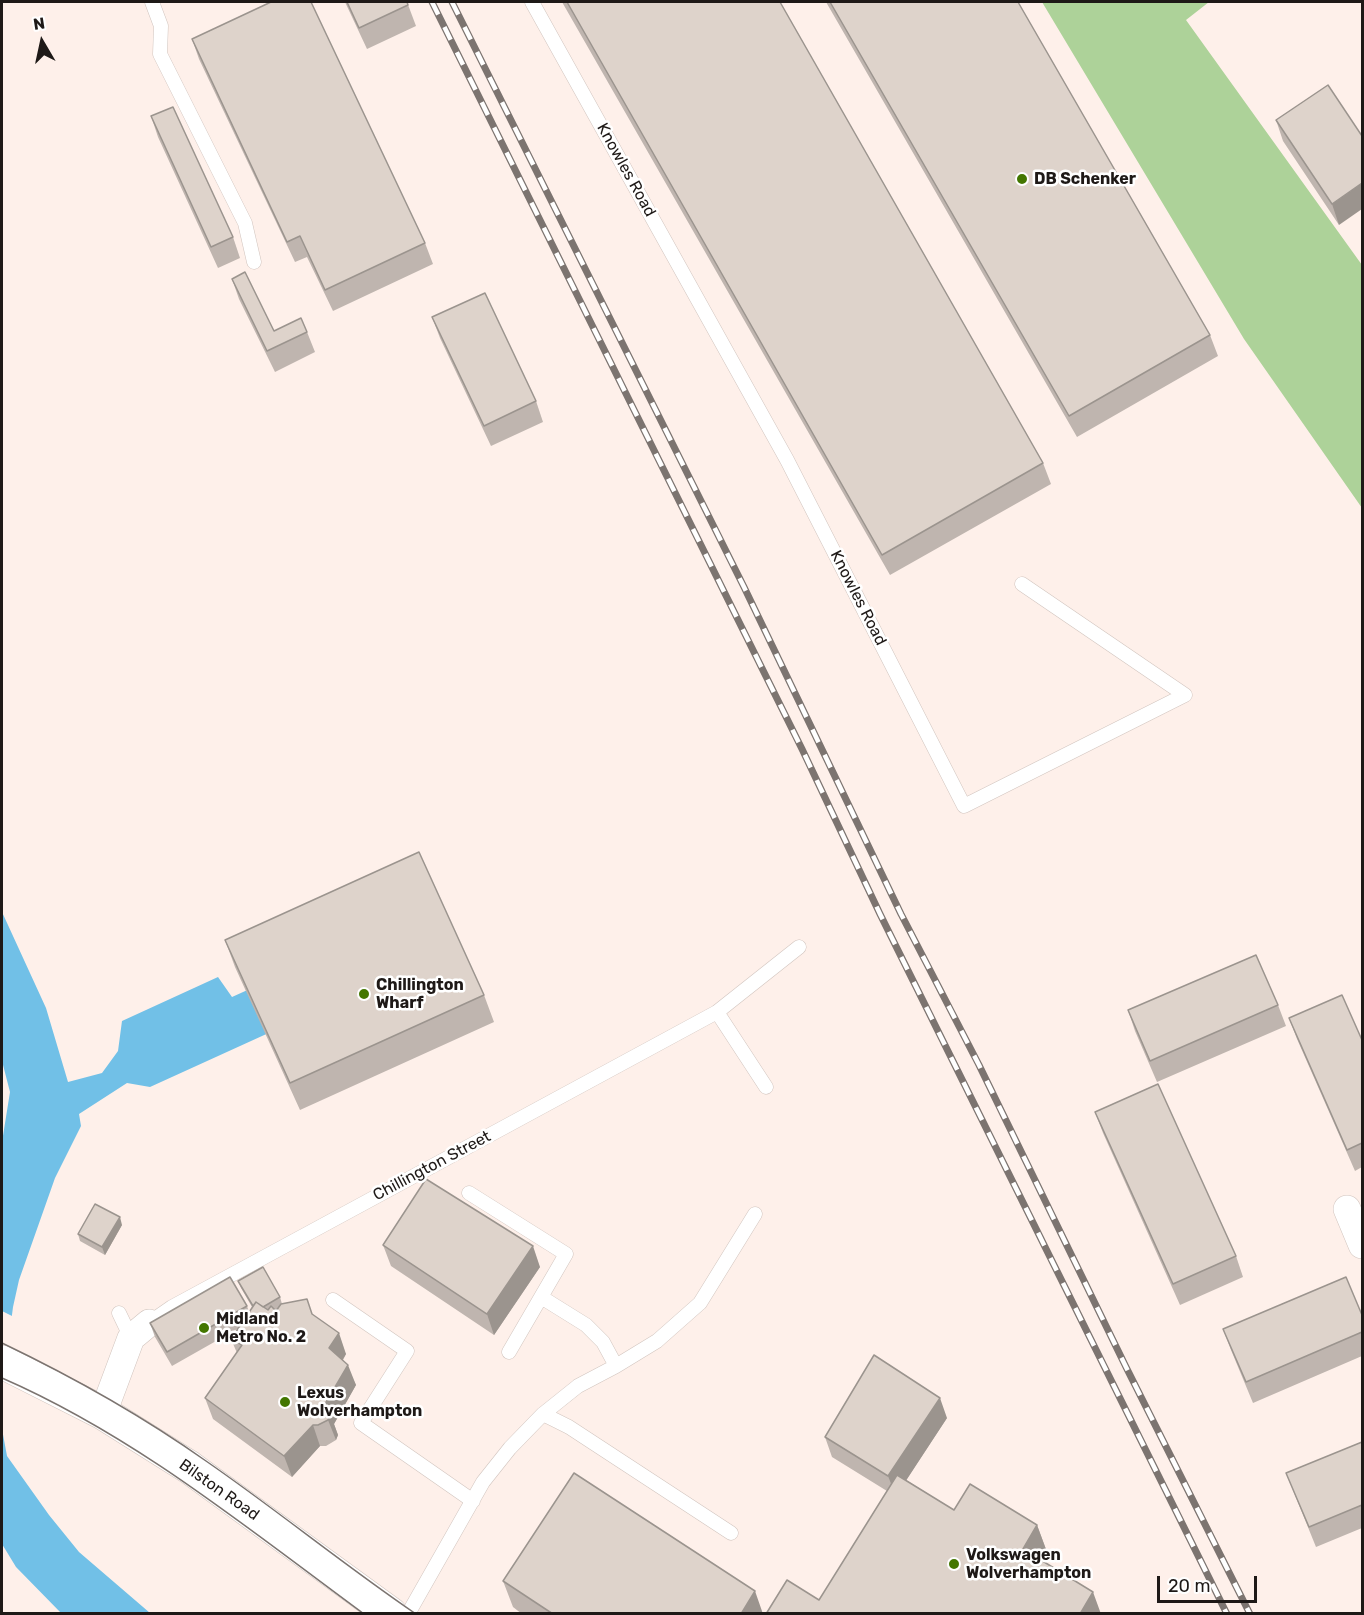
<!DOCTYPE html>
<html>
<head>
<meta charset="utf-8">
<style>
	body { margin:0 }
	#map { position:relative; width:1364px; height:1615px; overflow:hidden; background:#fef0ea; font-family:Rubik,sans-serif }
	canvas { display:block }
	.frame { position:absolute; inset:0; border:3px solid #1e1917; pointer-events:none }
	.north { position:absolute; left:12px; top:12px; width:60px; height:60px; -webkit-text-stroke:4px #fff; paint-order:stroke; rotate:351deg; font-size:16px; font-weight:700; line-height:24px; text-align:center; color:#1e1917 }
	.north::after { content:''; display:block; margin:auto; width:21px; height:27px; background:#1e1917; clip-path:polygon(50% 0,100% 100%,50% 72%,0 100%) }
	.scale { position:absolute; left:1157px; top:1576px; width:100px; height:27px; box-sizing:border-box; border:3px solid #1e1917; border-top:0; padding-left:8px; font-size:18px; line-height:21px; white-space:nowrap; color:#1e1917; -webkit-text-stroke:4px #fff; paint-order:stroke }
</style>
</head>
<body>
<div id="map">
<canvas width="1364" height="1615"></canvas>
<div class="frame"></div>
<div class="north">N</div>
<div class="scale">20 m</div>
</div>
<script>
const c = document.querySelector('canvas').getContext('2d');
c.lineJoin = 'round';
function fillPath(path, color) { c.fillStyle = color; c.fill(path, 'evenodd'); }
function strokePath(path, color, width, dash) { c.strokeStyle = color; c.lineWidth = width; c.lineCap = dash ? 'butt' : 'round'; c.setLineDash(dash || []); c.stroke(path); }
function write(font, color, halo, rows, align = 'center') {
  c.font = font + ' Rubik,sans-serif'; c.lineWidth = 5; c.setLineDash([]); c.textBaseline = 'middle'; c.strokeStyle = halo; c.fillStyle = color; for (const [text, x, y, turn = 0] of rows) {
    c.save(); c.translate(x, y); c.rotate((+turn || 0) * Math.PI / 180); c.textAlign = isNaN(turn) ? turn : align; if (halo) c.strokeText(text, 0, 0); c.fillText(text, 0, 0); c.restore();
  }
}
const green = new Path2D(`
	M1042 2H1209L1186 20 1362 265V508L1244 339Z`);
const water = new Path2D(`
	M2 912 46 1008 68 1082 102 1073 118 1051 122 1021 218 977 232 997 387 927 407 970 150 1087 127 1083 79 1114 81 1126 55 1178 19 1280 13 1307 2 1393V1142L10 1092 2 1061Z
	M2 1429 7 1456 49 1515 79 1552 150 1613H61L16 1567 2 1544Z`);
const pier = new Path2D(`
	M2 1311 14 1317 4 1393 2 1396Z`);
const lane = new Path2D(`
	M152 2 161 26 160 54 245 223 254 262
	M532 2 787 460 964 806 1185 695 1022 584
	M717 1012 766 1087
	M469 1193 566 1254 541 1297 586 1325 603 1342 616 1366
	M333 1300 407 1351 361 1423 473 1501
	M119 1313 131 1338
	M149 1323 172 1307 717 1012 799 947
	M509 1352 541 1297
	M543 1414 569 1427 731 1533
	M408 1614 483 1482 510 1448 543 1414 578 1386 616 1366 657 1341 700 1303 755 1214`);
const street = new Path2D(`
	M1347 1209 1362 1245
	M103 1413 131 1338 149 1323`);
const highway = new Path2D(`
	M2 1362 103 1413 189 1467 391 1614`);
const tram = new Path2D(`
	M2 1343C73 1377 141 1415 206 1461 277 1510 344 1565 416 1614
	M2 1378C135 1436 247 1528 364 1614`);
const rail = new Path2D(`
	M432 2 802 749 880 914 1227 1614
	M452 2 744 587 901 914 979 1065 1126 1367 1250 1614`);
const wall = new Path2D(`
	M345 2H407L416 26 367 49Z
	M562 2H780L1043 463 1051 484 890 575Z
	M826 2H1018L1210 335 1218 356 1077 437Z
	M192 39 425 243 433 264 333 311 307 257 295 262 199 59Z
	M1328 85 1339 225 1283 141 1276 120Z
	M151 116 233 237 240 258 218 268 158 137Z
	M232 279 274 331 307 332 315 352 275 372 239 299Z
	M432 317 536 401 543 422 491 446 440 338Z
	M225 940 484 995 494 1022 300 1110 235 967Z
	M1278 1005 1286 1026 1157 1082 1135 1031 1128 1010Z
	M1289 1018 1362 1040V1167L1355 1171 1297 1039Z
	M1095 1112 1236 1256 1243 1277 1180 1305 1103 1133Z
	M122 1225 105 1255 80 1241 78 1234Z
	M383 1245 540 1267 494 1335 391 1266Z
	M238 1281 280 1297 282 1304 312 1315 346 1354 343 1360 356 1385 334 1424 338 1435 336 1440 326 1446H320L292 1477 213 1419 205 1398 237 1353 231 1339 239 1328 172 1366 155 1337 150 1323 247 1306 249 1312 252 1307 241 1288Z
	M1362 1315V1356L1253 1403 1231 1350 1223 1329Z
	M947 1418 906 1480 954 1510 1037 1525 1047 1552 819 1600 887 1491 832 1457 825 1437Z
	M1362 1442V1528L1316 1547 1286 1473Z
	M503 1581 763 1614H522L513 1607Z`);
const shadedWall = new Path2D(`
	M1362 183V209L1339 225 1332 204Z
	M120 1217 122 1225 105 1255 102 1247Z
	M533 1246 540 1267 494 1335 487 1314Z
	M339 1333 346 1354 337 1369 329 1348Z
	M348 1365 356 1385 334 1424 338 1435 336 1440 328 1420 325 1404Z
	M940 1398 947 1418 896 1496 888 1476Z
	M313 1425 320 1446 292 1477 284 1456Z
	M1037 1525 1047 1552 1032 1575 1023 1549Z
	M755 1591 763 1614H741Z
	M1093 1592 1101 1614H1080Z`);
const building = new Path2D(`
	M271 2H311L425 243 325 290 300 236 287 242 192 39Z
	M347 2H407L408 5 359 28Z
	M567 2H780L1043 463 882 555Z
	M830 2H1018L1210 335 1069 416Z
	M1328 85 1362 136V183L1332 204 1276 120Z
	M173 107 233 237 211 247 151 116Z
	M245 272 274 331 301 318 307 332 267 351 232 279Z
	M485 293 536 401 484 426 432 317Z
	M419 852 484 995 290 1083 225 940Z
	M1256 955 1278 1005 1150 1061 1128 1010Z
	M1342 995 1362 1040V1143L1347 1150 1289 1018Z
	M1158 1084 1236 1256 1173 1284 1095 1112Z
	M426 1179 533 1246 487 1314 383 1245Z
	M95 1204 120 1217 102 1247 78 1234Z
	M263 1267 280 1297 263 1307 256 1302 253 1306 238 1281Z
	M230 1277 247 1306 167 1352 150 1323Z
	M1346 1277 1362 1315V1332L1246 1382 1223 1329Z
	M307 1299 312 1314 339 1333 329 1348 348 1365 325 1404 330 1414 328 1420 318 1425H313L284 1456 205 1398 242 1345 231 1339 256 1302 268 1310 271 1306 276 1311 281 1304Z
	M874 1355 940 1398 888 1476 825 1437Z
	M1362 1442V1505L1309 1527 1286 1473Z
	M574 1473 755 1591 741 1614H553L503 1581Z
	M897 1475 954 1510 970 1484 1037 1525 1023 1549 1093 1592 1080 1614H766L787 1580 819 1600Z`);
const markers = [
	[1022,179,6,"#437600"],
	[364,994,6,"#437600"],
	[204,1328,6,"#437600"],
	[285,1402,6,"#437600"],
	[954,1564,6,"#437600"]
];
const streetNames = [
	["Knowles Road",626,170,61],
	["Knowles Road",858,598,63],
	["Chillington Street",432,1166,-28],
	["Bilston Road",219,1490,35]
];
const poiNames = [
	["DB Schenker",1034,179],
	["Chillington",376,985],
	["Wharf",376,1003],
	["Midland",216,1319],
	["Metro No. 2",216,1337],
	["Lexus",297,1393],
	["Wolverhampton",297,1411],
	["Volkswagen",966,1555],
	["Wolverhampton",966,1573]
];
fillPath(green, '#add299');
fillPath(water, '#71c0e7');
fillPath(pier, '#fef0ea');
strokePath(lane, '#d1c4be', 15);
strokePath(street, '#d1c4be', 28);
strokePath(highway, '#d1c4be', 34);
strokePath(lane, '#fff', 14);
strokePath(street, '#fff', 27);
strokePath(highway, '#fff', 33);
strokePath(tram, '#7c7470', 1.5);
strokePath(rail, '#7c7470', 7);
strokePath(rail, '#fff', 4.5, [14]);
fillPath(wall, '#bfb5af');
fillPath(shadedWall, '#9b948e');
fillPath(building, '#ded3cb');
strokePath(building, '#9b948e', 1.5);
for (const [x, y, r, color] of markers) { const dot = new Path2D(); dot.arc(x, y, r, 0, 2 * Math.PI); c.fillStyle = color; c.fill(dot); strokePath(dot, '#fff', 2); }
write('16px', '#1e1917', '#fff', streetNames);
write('bold 16px', '#1e1917', '#fff', poiNames, 'left');
</script>
</body>
</html>
